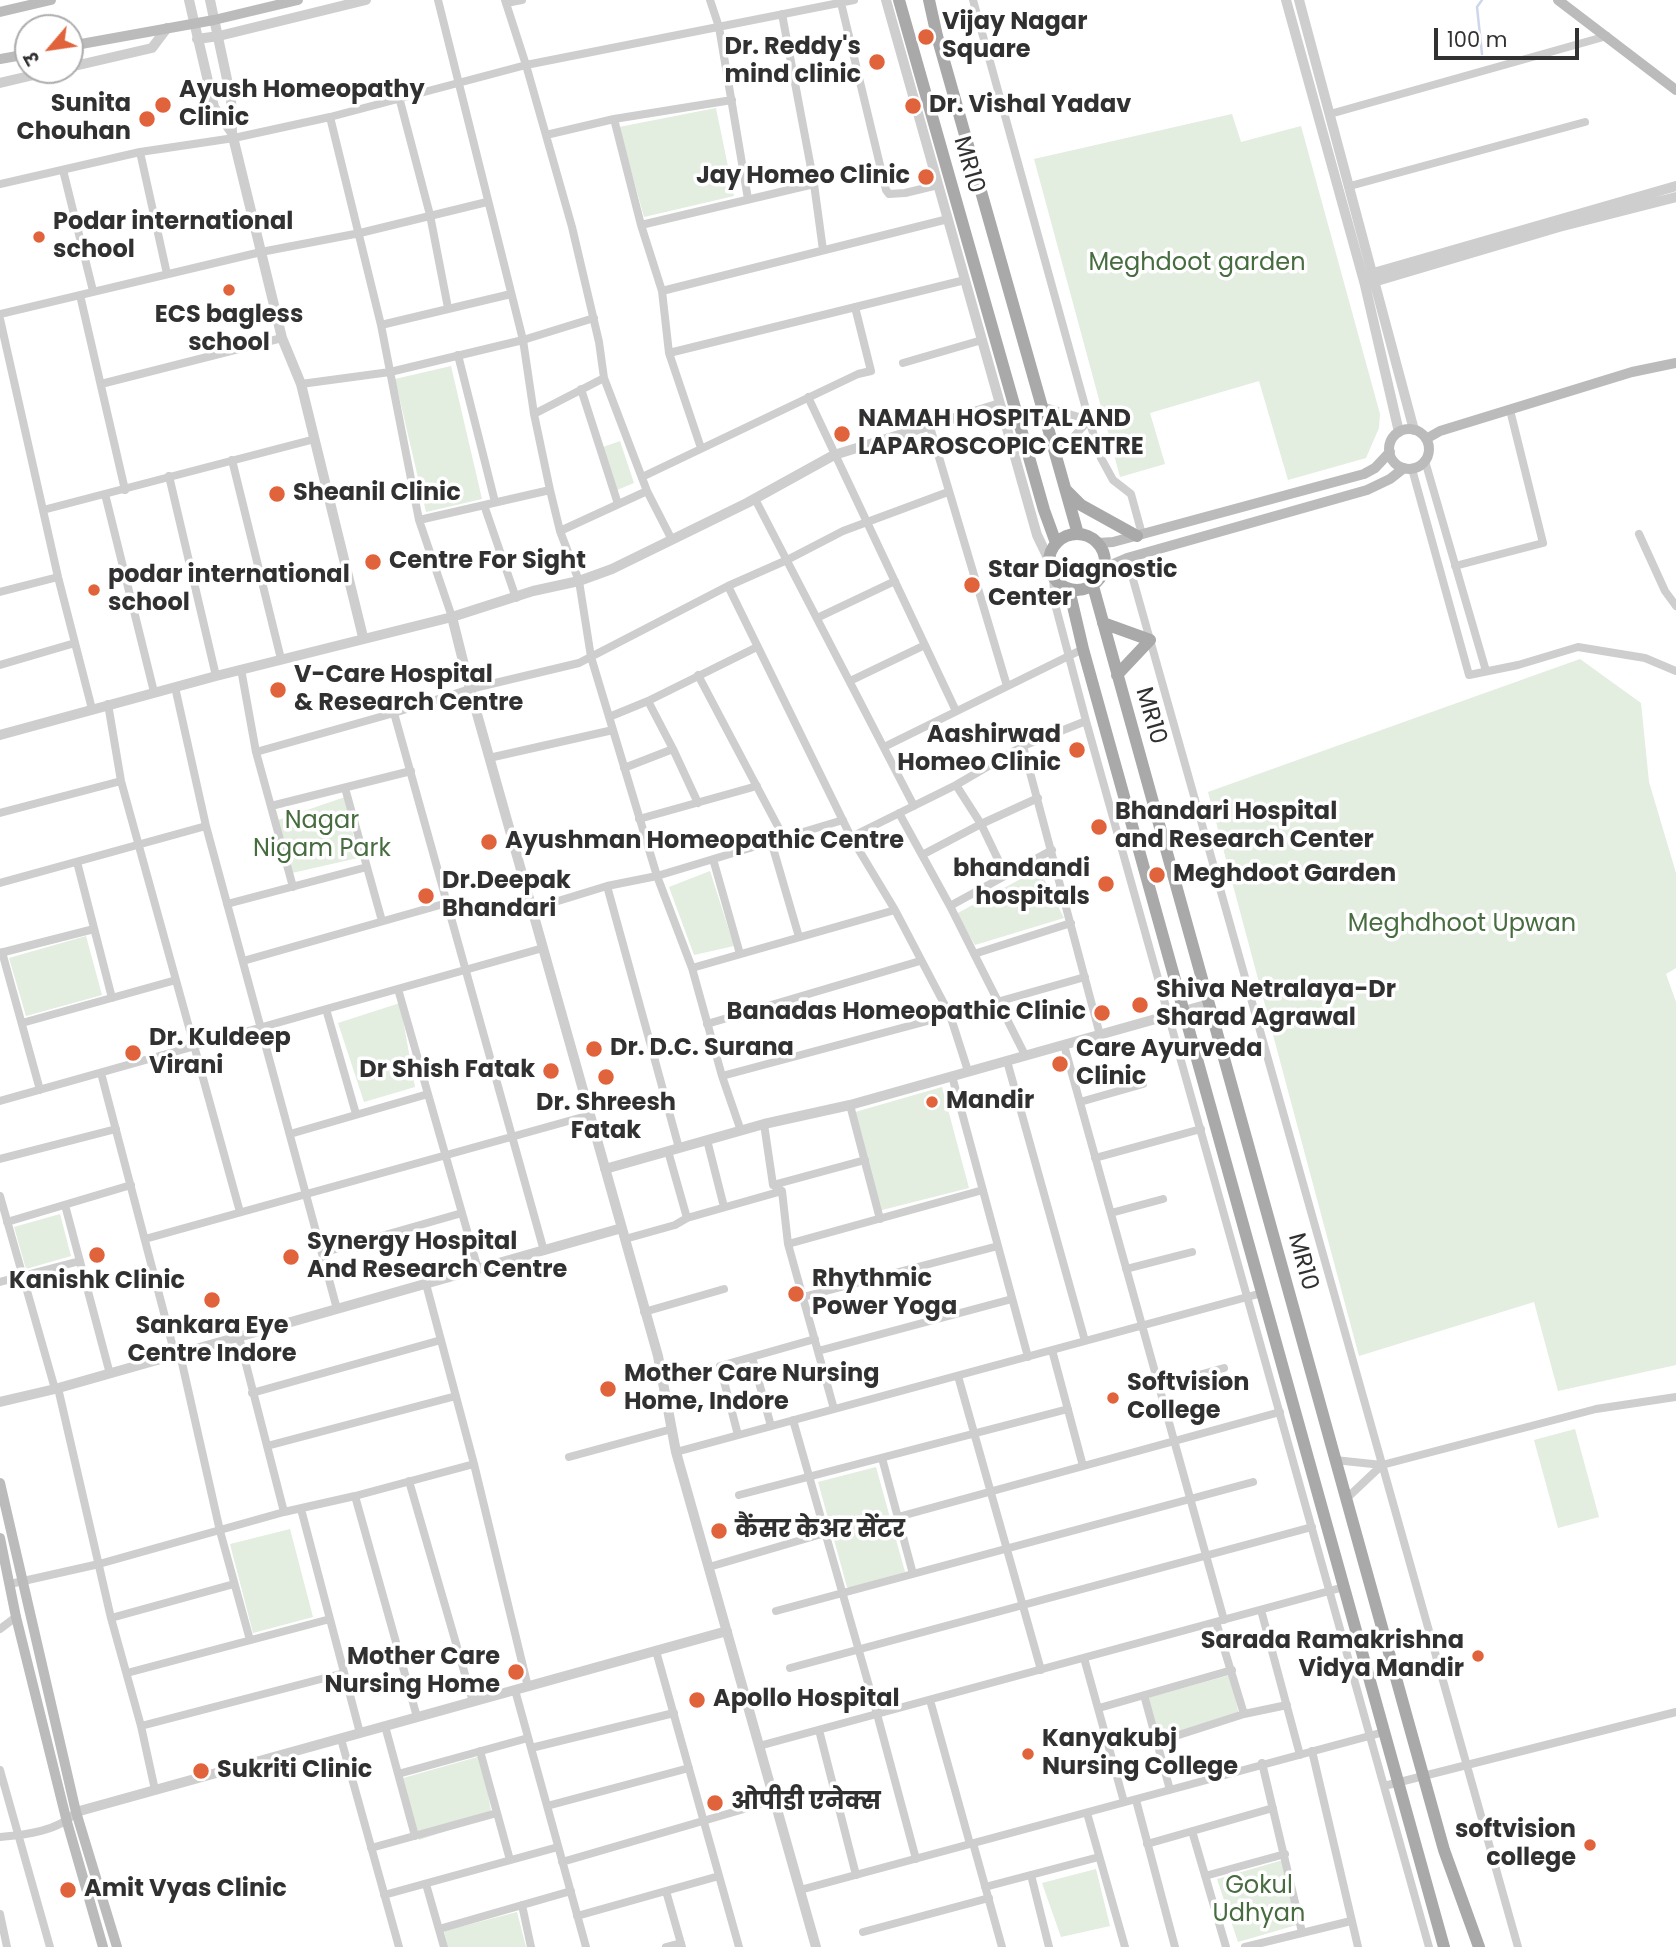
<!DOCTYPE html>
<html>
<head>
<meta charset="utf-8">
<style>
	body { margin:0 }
	#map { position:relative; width:1676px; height:1947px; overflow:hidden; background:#fff; font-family:Poppins,"Noto Sans Devanagari",sans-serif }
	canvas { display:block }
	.north { position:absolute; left:14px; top:14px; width:70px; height:70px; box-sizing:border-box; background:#fff; border:2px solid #adadad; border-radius:50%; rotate:241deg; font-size:19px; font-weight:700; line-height:28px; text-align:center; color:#313131 }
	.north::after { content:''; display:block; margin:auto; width:24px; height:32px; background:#e1633b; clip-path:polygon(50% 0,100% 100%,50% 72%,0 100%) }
	.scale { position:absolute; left:1434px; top:28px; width:145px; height:32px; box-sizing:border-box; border:4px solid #313131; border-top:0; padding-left:9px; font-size:21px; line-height:24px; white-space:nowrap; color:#313131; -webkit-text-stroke:5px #fff; paint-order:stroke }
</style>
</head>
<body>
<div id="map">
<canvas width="1676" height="1947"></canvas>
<div class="north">उ</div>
<div class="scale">100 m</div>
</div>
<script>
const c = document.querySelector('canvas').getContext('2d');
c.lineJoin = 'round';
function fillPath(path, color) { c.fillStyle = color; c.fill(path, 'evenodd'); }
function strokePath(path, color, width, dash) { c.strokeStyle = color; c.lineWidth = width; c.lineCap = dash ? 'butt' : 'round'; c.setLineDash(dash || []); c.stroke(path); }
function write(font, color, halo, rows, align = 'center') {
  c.font = font + ' Poppins,"Noto Sans Devanagari",sans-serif'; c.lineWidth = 7; c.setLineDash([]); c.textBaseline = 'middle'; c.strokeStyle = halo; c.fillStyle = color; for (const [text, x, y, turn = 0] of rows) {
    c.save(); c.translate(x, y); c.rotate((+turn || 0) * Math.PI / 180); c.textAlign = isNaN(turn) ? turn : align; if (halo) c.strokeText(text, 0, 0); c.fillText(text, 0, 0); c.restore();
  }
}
const green = new Path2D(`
	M716 108 734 196 644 217 619 127Z
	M1232 114 1241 142 1301 126 1380 414 1379 428 1366 458 1288 480 1259 381 1150 413 1165 464 1120 477 1034 159Z
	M451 366 482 499 426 512 395 379Z
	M620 441 634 483 617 490 603 447Z
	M1580 659 1641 703 1649 782 1676 873V968L1666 974 1676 1002V1365L1558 1391 1534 1302 1359 1356 1208 792Z
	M345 797 358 858 292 873 278 820Z
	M1039 869 1064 918 975 945 956 914Z
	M710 871 734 946 694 955 669 887Z
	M86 936 102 995 26 1016 9 958Z
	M400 1003 415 1087 364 1102 338 1023Z
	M942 1087 969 1188 878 1211 852 1113Z
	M60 1214 71 1256 26 1269 14 1227Z
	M1575 1429 1599 1517 1558 1528 1534 1440Z
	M876 1467 905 1572 849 1588 847 1587 818 1482Z
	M290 1529 313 1617 253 1633 230 1544Z
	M1230 1675 1239 1715 1157 1741 1147 1698Z
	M481 1756 492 1816 419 1840 403 1778Z
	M1283 1860 1300 1924 1238 1942 1217 1879Z
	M1096 1869 1110 1926 1061 1937 1042 1883Z
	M517 1912 526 1947H448L444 1931Z`);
const stream = new Path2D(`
	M1482 54 1477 7 1482 0`);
const minor = new Path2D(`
	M438 0 523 340 534 414 550 490 560 531 579 581 591 657 657 876 692 968 722 1076 741 1131
	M505 0 526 65 572 227 599 342 604 378 647 491 672 540
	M710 0 719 27 748 199
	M973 0 1089 420 1101 458 1113 480 1131 494 1142 534
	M506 3 522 0
	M841 3 886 190 889 194 905 193 938 185
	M782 14 814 184 823 250
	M399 97 430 215 448 308
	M1330 114 1607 36
	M330 117 381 325 419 520 452 617
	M614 119 641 225 662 291 669 353 701 448
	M546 135 614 119 732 100
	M140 152 167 274
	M63 170 93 291
	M0 184 140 152 234 138 330 117 526 65 854 0
	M1350 186 1585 122
	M641 225 814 184
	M662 291 948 219
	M80 295 125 490
	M0 314 261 252 360 233 487 202
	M0 319 58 577 92 709
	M381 325 511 294
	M669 353 965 280
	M458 355 495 502
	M903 363 982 340
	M101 384 282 338
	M301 384 390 372 523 340 594 318
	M581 389 618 504
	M808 397 956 711
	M1042 406 1089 420 1056 456
	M534 414 604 378
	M930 427 1007 686
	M232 460 281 659
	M1425 461 1486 671
	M1412 469 1469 675 1518 665 1578 647 1645 658 1676 671
	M169 476 216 676
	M642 477 858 374 871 371 855 307
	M105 494 154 692
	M755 499 914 806
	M484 505 516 598
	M43 510 315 439
	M419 520 550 490
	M560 531 647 491
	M1639 534 1665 591 1676 606
	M1127 558 1518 1947
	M1455 566 1543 543 1510 410
	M1053 578 1055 604 1086 721 1429 1947
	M728 586 851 837 895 910 950 1015 968 1071
	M0 592 58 577
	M817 618 895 581
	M0 665 75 643
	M241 669 256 752 293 887
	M698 675 784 838
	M850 681 925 645
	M175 687 206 826 337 1309
	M648 701 673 749 698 803
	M108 704 121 781 240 1212
	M394 713 544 1251
	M609 717 648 701 757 647
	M1023 746 1100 1035
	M884 747 1083 649
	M256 752 394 713 470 689 579 663 728 586 787 560 843 531 948 492
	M489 758 613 730
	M624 768 673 749
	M956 785 981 824 1005 874
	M345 788 382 921
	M271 806 411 771
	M0 813 121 781
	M899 813 950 906 1025 1055
	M639 819 757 786
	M851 837 956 785 1023 746 1086 721
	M771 841 799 937
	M922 855 981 824 1038 798
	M713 859 740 954
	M77 862 112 998
	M0 883 206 826
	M607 886 679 1148
	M227 904 367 867
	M950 906 1052 850
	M532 909 607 886 657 876 843 820
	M2 952 40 1090
	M0 953 94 929
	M974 954 1071 923
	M243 961 447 903
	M692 968 895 910
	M398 989 478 1269
	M997 1002 1085 977
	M326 1009 356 1114
	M22 1023 176 980
	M707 1024 920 961
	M1064 1045 1224 1620
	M1007 1061 1085 1341
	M101 1073 175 1355
	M722 1076 950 1015
	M952 1076 1028 1357
	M0 1101 543 948
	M1080 1102 1143 1084
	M850 1105 880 1219
	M764 1124 773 1185 782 1191 788 1244 834 1409
	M290 1134 428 1094
	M707 1140 724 1207
	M668 1151 687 1218 782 1191
	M1095 1158 1201 1129
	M0 1159 116 1129
	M773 1185 865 1160
	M0 1196 55 1389
	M65 1205 110 1374
	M1111 1213 1163 1199
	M7 1222 131 1185
	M145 1239 590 1115
	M625 1239 675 1225 687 1218
	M788 1244 983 1190
	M322 1253 462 1213
	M1126 1269 1192 1252
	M0 1282 80 1261
	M426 1284 474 1464 528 1687
	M803 1297 998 1246
	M644 1312 724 1289
	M239 1337 284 1512
	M1052 1350 1083 1466
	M818 1351 1012 1299
	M180 1354 220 1531 250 1640
	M752 1357 771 1426
	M958 1376 1041 1670
	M1159 1386 1224 1368
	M58 1388 111 1618 141 1726 155 1790
	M252 1393 441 1340
	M793 1420 877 1714 916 1859
	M738 1435 720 1366 815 1339
	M267 1446 456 1396
	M676 1452 1262 1293
	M569 1457 672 1429
	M882 1458 913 1574
	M1335 1460 1382 1465 1596 1409 1676 1397
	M409 1481 473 1702
	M739 1495 1068 1409
	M355 1496 417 1717
	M1346 1499 1382 1465
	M301 1509 360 1733
	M898 1517 1280 1412
	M709 1567 825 1533
	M10 1584 99 1564 284 1512 355 1496 474 1464
	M1261 1610 1300 1755
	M776 1611 1253 1482
	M111 1618 234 1584
	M1216 1622 1244 1714
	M0 1629 16 1617
	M656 1651 739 1947
	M1084 1658 1124 1802
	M790 1668 1312 1527
	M127 1673 330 1619
	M515 1690 586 1947
	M1144 1695 1170 1790
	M930 1700 970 1844
	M1099 1708 1232 1670
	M141 1726 344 1673
	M385 1726 415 1836
	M819 1730 856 1875
	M341 1739 399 1947
	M1157 1742 1244 1714 1287 1705
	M759 1746 1344 1587
	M531 1748 674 1713
	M480 1751 510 1860
	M1312 1751 1358 1947
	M1262 1763 1302 1932
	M0 1770 50 1947
	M398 1774 528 1738
	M1384 1786 1676 1712
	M1136 1800 1175 1947
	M547 1806 689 1768
	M1087 1813 1125 1947
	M1192 1831 1226 1947
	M0 1837C25 1835 59 1831 76 1812
	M973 1843 1002 1947
	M1147 1844 1273 1808
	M371 1848 497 1813
	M562 1862 775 1800
	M1031 1875 1049 1947
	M1205 1876 1285 1854
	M426 1884 444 1947
	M985 1887 1099 1857
	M800 1890 1384 1732
	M666 1891 682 1947
	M384 1895 558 1847
	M522 1905 531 1947
	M0 1914 7 1947
	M577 1916 719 1876
	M439 1929 571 1891
	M863 1932 989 1898
	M666 1947 681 1943
	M1245 1947 1351 1921`);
const tertiary = new Path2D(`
	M189 0 214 107 232 133
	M210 0 231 98 232 133 282 338 301 384 363 637
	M886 0 1037 535 1049 560
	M1286 0 1365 285 1399 432
	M1299 0 1414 430
	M197 39 219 36 366 0
	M70 67 152 48 167 28
	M0 83 55 70
	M1370 274 1676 186
	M1370 283 1559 227 1676 197
	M452 617 470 689 658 1356 676 1452 816 1947
	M0 735 216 676 452 617 533 591 579 581 612 569 747 503 834 455 1000 404
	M605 1169 764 1124 850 1105 1209 1004
	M0 1402 55 1389 622 1228
	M76 1812 727 1631`);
const secondary = new Path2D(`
	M1558 0 1676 90
	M0 12 51 0
	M70 46 214 20 298 0
	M0 59 28 54
	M1389 449a20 20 0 1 1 40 0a20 20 0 1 1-40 0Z
	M1426 439 1440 431 1632 372 1676 363
	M1098 543 1113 542 1364 474 1375 468 1390 452
	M1106 567 1127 558 1367 490 1390 479 1404 468
	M0 1483 76 1812 117 1947
	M0 1538 16 1617 67 1822 103 1947`);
const primary = new Path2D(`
	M899 0 1044 510 1056 543
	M929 0 937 36 1078 534
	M1067 491 1081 505 1137 536
	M1049 562a28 28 0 1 1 56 0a28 28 0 1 1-56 0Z
	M1093 586 1411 1732 1444 1850 1479 1947
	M1069 589 1083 649 1444 1947
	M1103 623 1150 640 1117 675`);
const markers = [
	[926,37,9,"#e1633b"],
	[877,62,9,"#e1633b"],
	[163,105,9,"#e1633b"],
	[913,106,9,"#e1633b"],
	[147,119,9,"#e1633b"],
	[926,177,9,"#e1633b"],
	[39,237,7,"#e1633b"],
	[229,290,7,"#e1633b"],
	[842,434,9,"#e1633b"],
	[277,494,9,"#e1633b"],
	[373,562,9,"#e1633b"],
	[972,585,9,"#e1633b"],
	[94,590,7,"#e1633b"],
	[278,690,9,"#e1633b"],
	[1077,750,9,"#e1633b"],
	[1099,827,9,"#e1633b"],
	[489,842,9,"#e1633b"],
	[1157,875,9,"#e1633b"],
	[1106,884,9,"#e1633b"],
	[426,896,9,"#e1633b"],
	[1140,1005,9,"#e1633b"],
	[1102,1013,9,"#e1633b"],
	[594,1049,9,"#e1633b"],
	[133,1053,9,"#e1633b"],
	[1060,1064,9,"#e1633b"],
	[551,1071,9,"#e1633b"],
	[606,1077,9,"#e1633b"],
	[932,1102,7,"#e1633b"],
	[97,1255,9,"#e1633b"],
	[291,1257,9,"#e1633b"],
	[796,1294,9,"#e1633b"],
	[212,1300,9,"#e1633b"],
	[608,1389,9,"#e1633b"],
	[1113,1398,7,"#e1633b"],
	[719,1531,9,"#e1633b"],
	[1478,1656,7,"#e1633b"],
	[516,1672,9,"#e1633b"],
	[697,1700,9,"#e1633b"],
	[1028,1754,7,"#e1633b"],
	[201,1771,9,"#e1633b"],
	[715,1803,9,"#e1633b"],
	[1590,1845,7,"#e1633b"],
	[68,1890,9,"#e1633b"]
];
const poiNames = [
	["Vijay Nagar",942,23],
	["Square",942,51],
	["Dr. Reddy's",861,48,"right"],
	["mind clinic",861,76,"right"],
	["Ayush Homeopathy",179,91],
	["Clinic",179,119],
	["Sunita",131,105,"right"],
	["Chouhan",131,133,"right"],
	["Dr. Vishal Yadav",929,106],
	["Jay Homeo Clinic",910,177,"right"],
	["Podar international",53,223],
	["school",53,251],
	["ECS bagless",229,316,"center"],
	["school",229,344,"center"],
	["NAMAH HOSPITAL AND",858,420],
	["LAPAROSCOPIC CENTRE",858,448],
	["Sheanil Clinic",293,494],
	["Centre For Sight",389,562],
	["Star Diagnostic",988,571],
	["Center",988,599],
	["podar international",108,576],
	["school",108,604],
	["V-Care Hospital",294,676],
	["& Research Centre",294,704],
	["Aashirwad",1061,736,"right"],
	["Homeo Clinic",1061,764,"right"],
	["Bhandari Hospital",1115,813],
	["and Research Center",1115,841],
	["Ayushman Homeopathic Centre",505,842],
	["bhandandi",1090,870,"right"],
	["hospitals",1090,898,"right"],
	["Meghdoot Garden",1173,875],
	["Dr.Deepak",442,882],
	["Bhandari",442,910],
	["Shiva Netralaya-Dr",1156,991],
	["Sharad Agrawal",1156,1019],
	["Banadas Homeopathic Clinic",1086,1013,"right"],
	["Dr. Kuldeep",149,1039],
	["Virani",149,1067],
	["Dr. D.C. Surana",610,1049],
	["Care Ayurveda",1076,1050],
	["Clinic",1076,1078],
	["Dr Shish Fatak",535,1071,"right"],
	["Mandir",946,1102],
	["Dr. Shreesh",606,1104,"center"],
	["Fatak",606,1132,"center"],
	["Synergy Hospital",307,1243],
	["And Research Centre",307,1271],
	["Rhythmic",812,1280],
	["Power Yoga",812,1308],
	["Kanishk Clinic",97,1282,"center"],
	["Sankara Eye",212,1327,"center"],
	["Centre Indore",212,1355,"center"],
	["Mother Care Nursing",624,1375],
	["Home, Indore",624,1403],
	["Softvision",1127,1384],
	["College",1127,1412],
	["कैंसर केअर सेंटर",735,1531],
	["Sarada Ramakrishna",1464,1642,"right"],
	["Vidya Mandir",1464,1670,"right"],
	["Mother Care",500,1658,"right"],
	["Nursing Home",500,1686,"right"],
	["Apollo Hospital",713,1700],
	["Kanyakubj",1042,1740],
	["Nursing College",1042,1768],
	["Sukriti Clinic",217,1771],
	["ओपीडी एनेक्स",731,1803],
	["softvision",1576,1831,"right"],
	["college",1576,1859,"right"],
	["Amit Vyas Clinic",84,1890]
];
const streetNames = [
	["MR10",968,165,74],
	["MR10",1150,716,74],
	["MR10",1302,1262,75]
];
const parkNames = [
	["Meghdoot garden",1197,264],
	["Nagar",322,822],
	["Nigam Park",322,850],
	["Meghdhoot Upwan",1462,925],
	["Gokul",1259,1887],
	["Udhyan",1259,1915]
];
fillPath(green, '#e3ede0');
strokePath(stream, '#cdd7ec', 2.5);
strokePath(minor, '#cecece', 8);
strokePath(tertiary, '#cecece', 10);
strokePath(secondary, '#bbb', 10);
strokePath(primary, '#a9a9a9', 12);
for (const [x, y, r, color] of markers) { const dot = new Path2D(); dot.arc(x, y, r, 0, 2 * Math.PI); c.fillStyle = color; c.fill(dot); strokePath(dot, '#fff', 2.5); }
write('bold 24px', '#313131', '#fff', poiNames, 'left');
write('24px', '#313131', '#fff', streetNames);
write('24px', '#466c3f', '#fff', parkNames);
</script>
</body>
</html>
